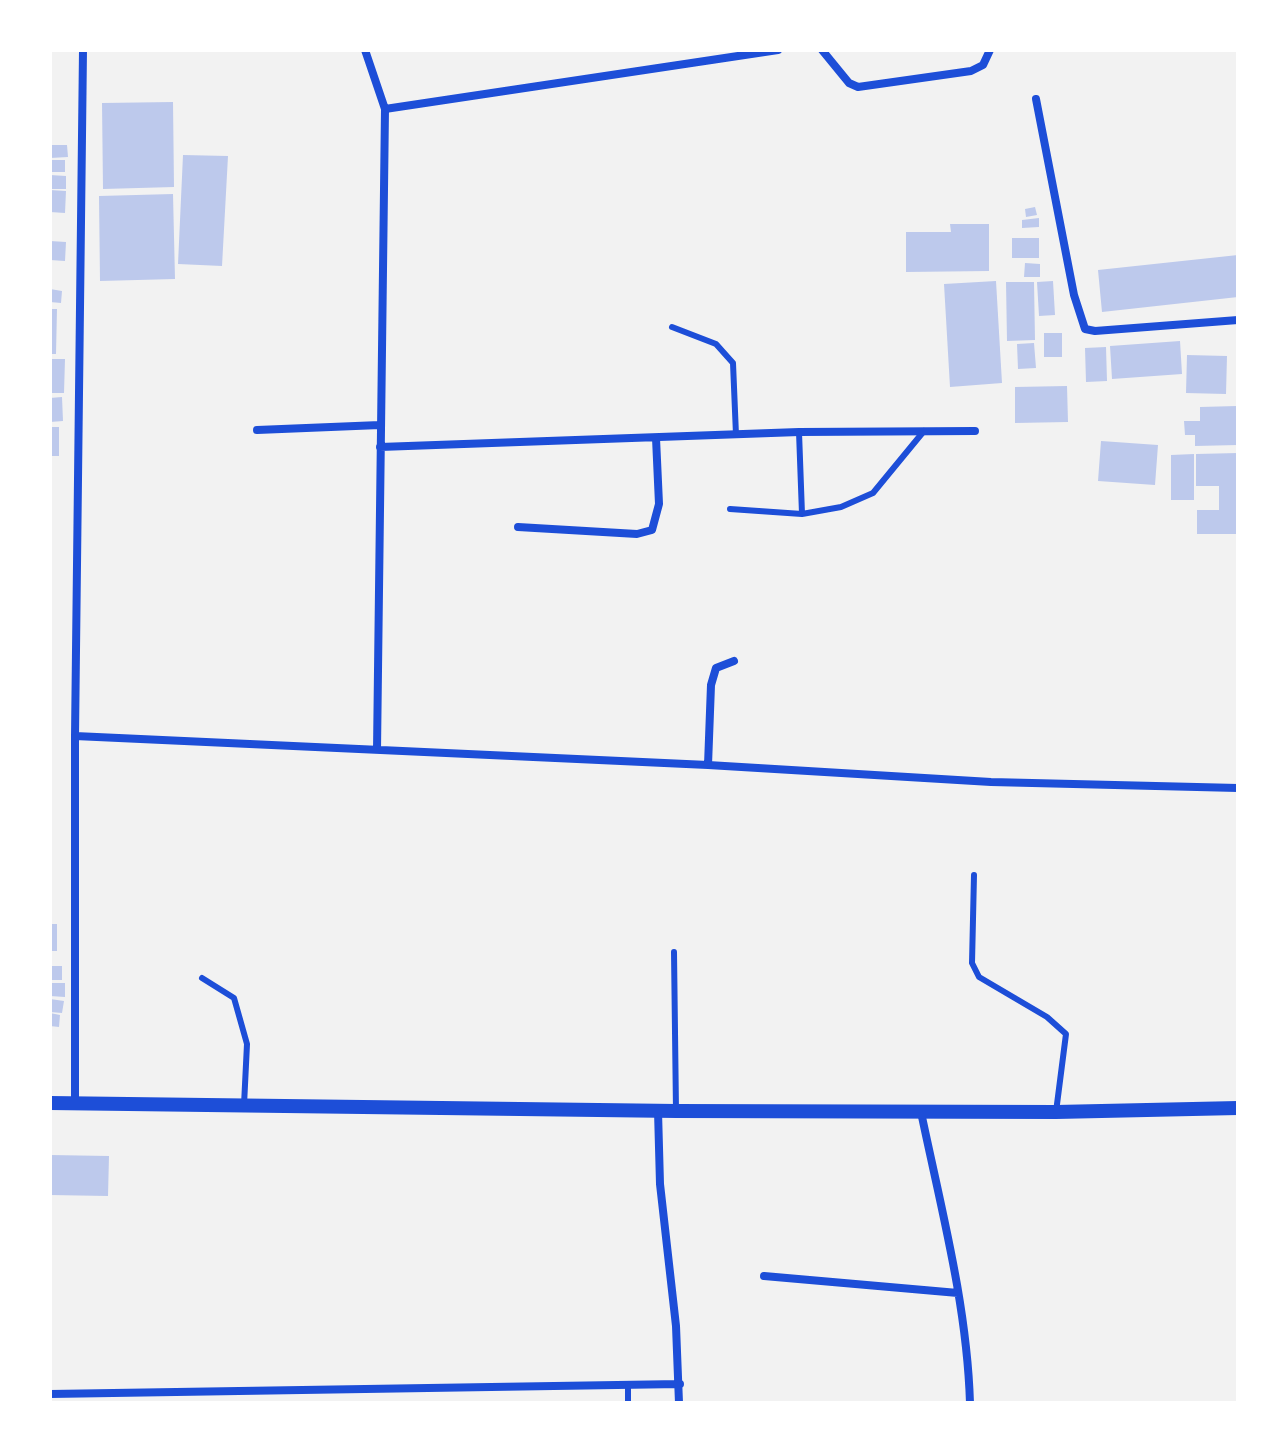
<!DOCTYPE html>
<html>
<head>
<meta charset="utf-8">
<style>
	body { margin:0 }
	#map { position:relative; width:1288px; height:1453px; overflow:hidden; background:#f2f2f2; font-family:Georgia,serif }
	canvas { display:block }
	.frame { position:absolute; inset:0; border:52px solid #fff; pointer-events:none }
</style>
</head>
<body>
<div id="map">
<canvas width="1288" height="1453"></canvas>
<div class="frame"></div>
</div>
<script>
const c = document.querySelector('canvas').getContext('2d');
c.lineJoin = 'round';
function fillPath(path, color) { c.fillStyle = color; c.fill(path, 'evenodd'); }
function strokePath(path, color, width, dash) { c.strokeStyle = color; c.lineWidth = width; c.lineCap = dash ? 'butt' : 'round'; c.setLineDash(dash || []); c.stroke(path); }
const building = new Path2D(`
	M173 102 174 187 103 189 102 103Z
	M50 145H67L68 157 50 158Z
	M183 155 228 156 222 266 178 264Z
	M50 160H65V172H50Z
	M50 175 66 176V189H50Z
	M50 190 66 191 65 213 50 212Z
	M173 194 175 279 100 281 99 196Z
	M1035 207 1037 215 1026 217 1025 209Z
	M1039 218V227L1022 228V220Z
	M950 224H989V271L906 272V232H951Z
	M1012 238H1039V258H1012Z
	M50 241 66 242 65 261 50 260Z
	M1238 255V297L1102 312 1098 270Z
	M1025 263 1040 264V277H1024Z
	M996 281 1002 383 950 387 944 284Z
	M1053 281 1055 315 1039 316 1037 282Z
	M1006 282H1034L1035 340 1007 341Z
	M50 289 62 291 61 303 50 302Z
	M50 309H57L56 354H50Z
	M1044 333H1062V357H1044Z
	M1180 341 1182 374 1112 379 1110 346Z
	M1034 343 1036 368 1018 369 1017 344Z
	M1106 347 1107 381 1086 382 1085 348Z
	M1187 355 1227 356 1226 394 1186 393Z
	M50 359H65L64 393H50Z
	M1067 386 1068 422 1015 423V387Z
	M62 397 63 421 50 422V398Z
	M1237 406 1238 445 1195 446V435H1185L1184 421H1200V407Z
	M50 427H59V456H50Z
	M1101 441 1158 445 1155 485 1098 481Z
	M1238 453V534H1197V510H1219V486H1196V454Z
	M1194 454V500H1171V455Z
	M50 924H57V951H50Z
	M50 966H62V980H50Z
	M50 983H65V997L50 996Z
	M50 999 64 1001 62 1013 50 1012Z
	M50 1013 60 1015 59 1027 50 1026Z
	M50 1155 109 1156 108 1196 50 1195Z`);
const service = new Path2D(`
	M672 327 716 344 733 363 736 435
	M730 509 802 514 799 432
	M802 514 841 507 873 493 924 431
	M974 875 972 963 979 977 1047 1017 1066 1034 1056 1112
	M674 952 676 1111
	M202 978 234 998 247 1044 244 1105
	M628 1403V1385`);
const minor = new Path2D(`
	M365 50 385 109 377 750
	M822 50 849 83 858 87 971 71 983 65 990 50
	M1036 99 1074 295 1085 329 1095 331 1238 320
	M385 109 778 50
	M257 430 380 425
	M380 447 799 432 975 431
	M518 527 637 534 652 530 659 504 656 438
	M75 736 708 765 991 782 1238 788
	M708 765 711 685 716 668 734 661
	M75 1103V736L83 50
	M658 1111 660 1184 676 1326 679 1403
	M921 1112C941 1208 967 1305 970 1403
	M764 1276 958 1293
	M50 1394 680 1384`);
const tertiary = new Path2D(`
	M50 1103 676 1111 1056 1112 1238 1108`);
fillPath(building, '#bdc9ec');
strokePath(service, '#1d4ed8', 6);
strokePath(minor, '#1d4ed8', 8);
strokePath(tertiary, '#1d4ed8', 14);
</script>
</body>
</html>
